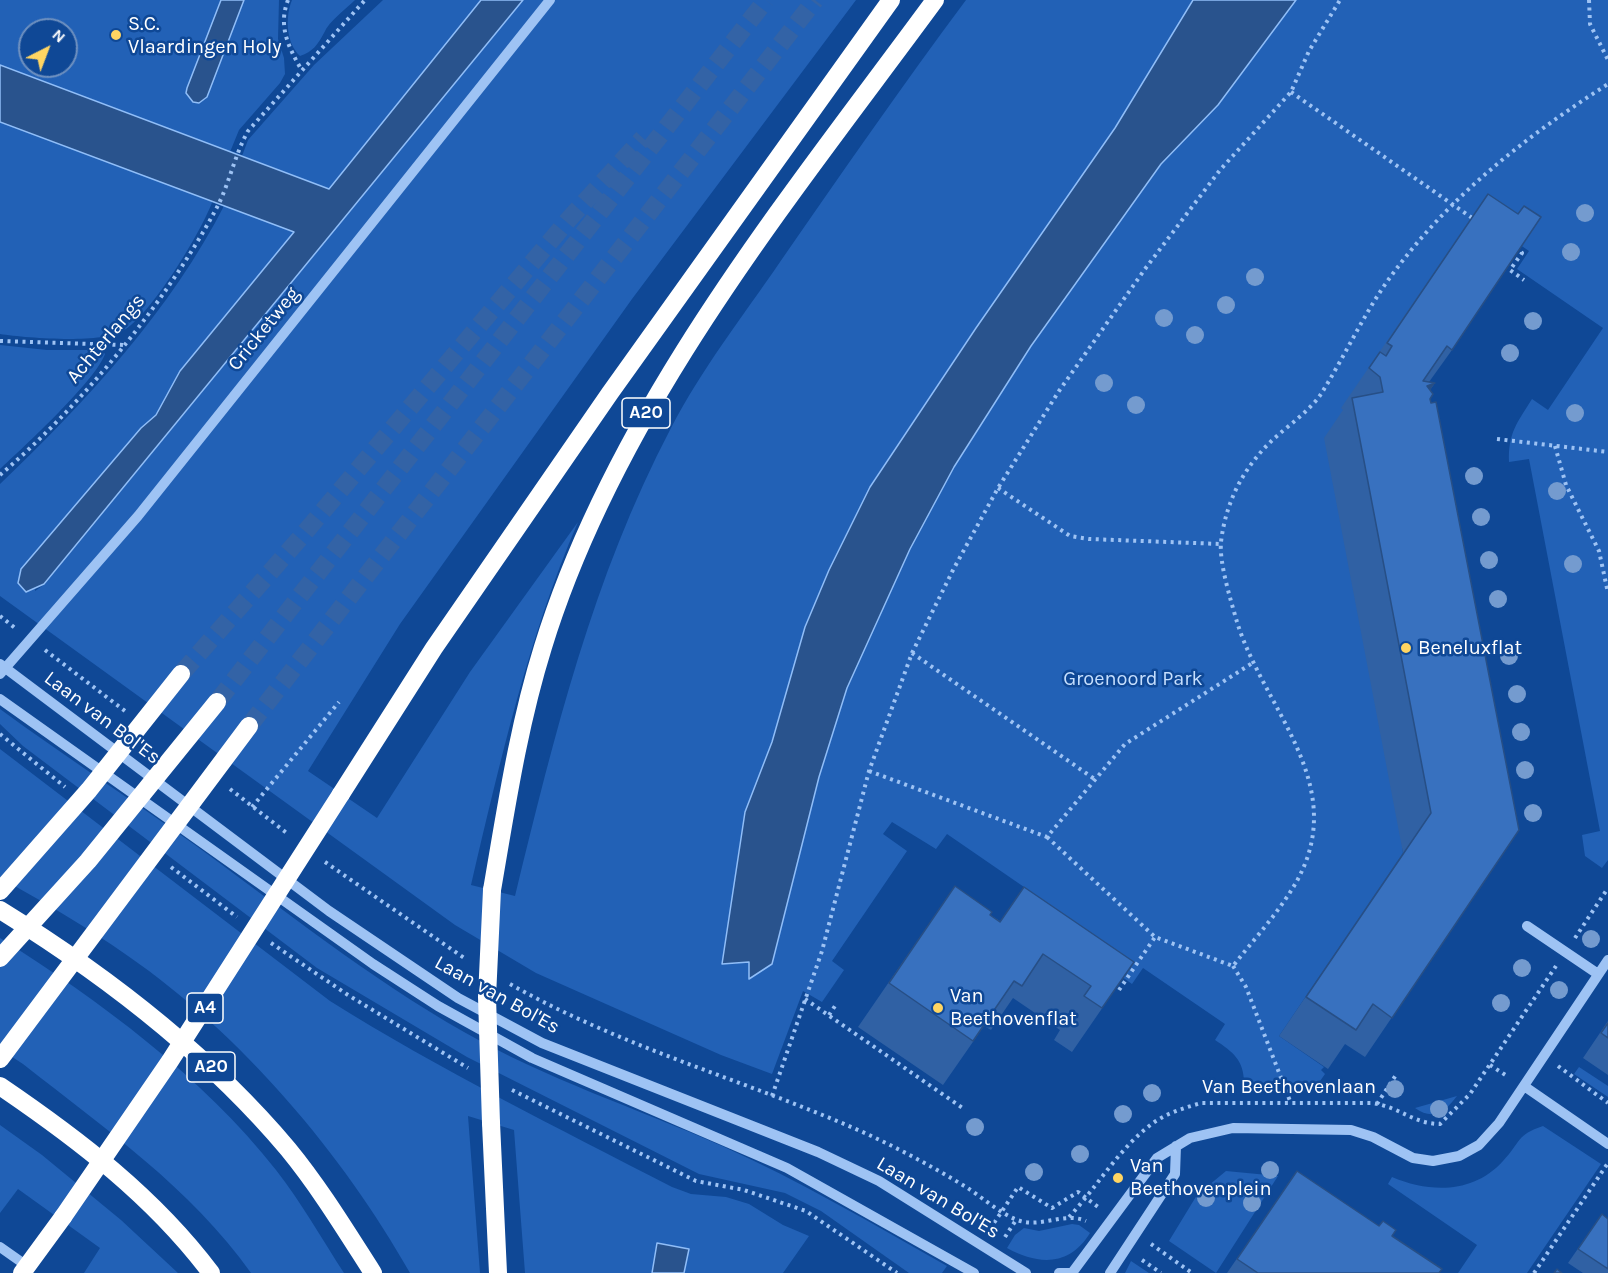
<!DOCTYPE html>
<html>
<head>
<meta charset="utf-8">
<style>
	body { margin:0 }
	#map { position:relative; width:1608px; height:1273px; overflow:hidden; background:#0f4896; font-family:Karla,sans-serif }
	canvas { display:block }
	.north { position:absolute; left:18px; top:18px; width:60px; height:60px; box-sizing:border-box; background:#0f4896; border:2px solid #6f91c0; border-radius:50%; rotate:42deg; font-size:16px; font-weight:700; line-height:24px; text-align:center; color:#fff }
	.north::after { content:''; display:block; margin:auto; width:21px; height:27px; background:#ffd562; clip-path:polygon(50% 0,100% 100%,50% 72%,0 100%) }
</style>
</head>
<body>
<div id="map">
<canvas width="1608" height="1273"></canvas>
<div class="north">N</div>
</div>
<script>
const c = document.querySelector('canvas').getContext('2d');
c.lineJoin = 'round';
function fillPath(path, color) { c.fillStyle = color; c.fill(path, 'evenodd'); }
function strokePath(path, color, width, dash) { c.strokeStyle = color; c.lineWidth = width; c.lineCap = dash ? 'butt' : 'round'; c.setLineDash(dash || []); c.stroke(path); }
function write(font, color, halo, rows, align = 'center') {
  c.font = font + ' Karla,sans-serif'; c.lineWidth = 5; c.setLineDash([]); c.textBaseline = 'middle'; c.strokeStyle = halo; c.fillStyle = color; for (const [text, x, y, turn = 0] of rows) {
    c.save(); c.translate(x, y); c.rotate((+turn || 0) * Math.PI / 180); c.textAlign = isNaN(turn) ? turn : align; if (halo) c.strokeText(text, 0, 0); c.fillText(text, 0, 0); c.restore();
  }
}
const green = new Path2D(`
	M0 0H221L186 93 205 100 244 0H279L278 39 284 58 285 74 280 83 239 130 230 152 0 65ZM30 30H66V66H30Z
	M292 0H355C346 9 329 21 324 33 318 44 313 52 300 56 286 43 285 17 292 0Z
	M383 0H481L329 189 242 156 248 140 314 65Z
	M523 0H856L632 299 400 624 308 771 377 818 470 672 578 522C528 638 500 762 471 885L515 896C555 733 592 579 671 428 701 370 743 316 780 262 841 174 902 86 966 0H1193L1115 128 976 328 870 487 829 570 805 627 772 742 745 812 723 964 749 962V978L772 964 819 777 847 688 909 549 954 467 1031 346 1161 164 1218 105 1296 0H1608V860L1602 868 1585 856 1582 835 1600 831 1529 459 1509 462C1508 433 1517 423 1532 399L1548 410 1603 328 1517 269 1529 251 1475 214 1351 415 1403 853 1279 1036 1324 1067 1321 1070 1325 1074 1318 1084 1244 1083C1244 1060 1233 1052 1215 1040L1225 1024 1143 968 1132 984 1107 966 1117 951 947 834 936 849 892 822 883 834 907 851 832 961 844 970 822 1002 803 991 772 1074 721 1055 536 973 455 925 0 596V484C86 402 171 310 225 204L295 231 180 371 156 415 141 429 34 553 35 591 45 584Z
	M0 122 213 200C202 231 151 315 123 331 101 344 26 338 0 334Z
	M0 345 47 350H101L105 354C96 380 23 448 0 469Z
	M0 709C64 756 131 799 195 845 283 909 369 978 464 1032 546 1079 636 1108 722 1146 800 1181 873 1224 947 1266L942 1273H909L821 1211 785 1193 699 1174 467 1057 317 968 23 746 0 724Z
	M0 749 330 1001C442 1071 556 1127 672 1187L691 1194 726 1197 749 1204 783 1225 809 1236 783 1273H684L689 1249 657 1244 652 1273H525L514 1130 468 1116 480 1273H410C343 1154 241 1034 128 956 87 927 44 902 0 878Z
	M0 938C99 1000 203 1077 276 1170 301 1202 322 1239 344 1273H251C191 1188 104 1128 23 1064L0 1049Z
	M1579 1067 1608 1086V1097L1574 1074Z
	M1457 1096C1445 1112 1433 1121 1415 1108Z
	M0 1125 42 1155 121 1220 178 1273H84L100 1248 18 1189 0 1213Z
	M1543 1126 1601 1164 1527 1273H1458L1477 1245 1388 1184 1392 1177C1430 1193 1473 1194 1503 1161 1521 1142 1516 1135 1543 1126Z
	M1226 1171 1278 1176 1216 1273 1169 1241 1197 1195Z
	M1072 1224 1079 1225 1090 1233C1069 1267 1038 1265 1007 1248L1015 1235 1024 1228 1039 1231Z
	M1131 1261 1149 1273H1125Z`);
const water = new Path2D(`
	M221 0H244L207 97 199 103 193 102 186 93 187 88Z
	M481 0H523L44 584 26 592 18 583 21 569 141 428 156 415 180 371 294 232 0 122V65L329 189Z
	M1193 0H1296L1218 105 1161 164 1031 346 954 467 910 549 847 688 819 777 772 964 749 979V962L722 964 745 812 772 742 805 627 829 570 870 487 976 328 1115 128Z
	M657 1243 689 1249 684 1273H652Z`);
const highwayTunnel = new Path2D(`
	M181 674 301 537 569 219 643 138
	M217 702 766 0
	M249 726 815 0`);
const path = new Path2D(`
	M288 0C278 26 288 46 301 69
	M1589 0 1590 24 1608 60
	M1291 92 1475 220
	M1515 248 1522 253 1510 270 1524 280
	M0 341 124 345
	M1497 439 1608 452
	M1555 446 1566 485 1599 551 1608 593
	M0 475C81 406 164 305 215 211 229 186 234 156 248 131L365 0
	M998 488 1070 536 1089 539 1221 544
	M0 616 15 628
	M45 650 125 711
	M912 653 1096 780
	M0 734 65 787
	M869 771 1047 837 1125 744 1254 662
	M230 789 288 834
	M252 807 339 702
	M1047 837 1155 937 1233 966C1255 938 1281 910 1298 879 1349 783 1264 709 1237 622 1231 601 1219 563 1221 542 1226 499 1246 463 1278 435 1292 423 1311 409 1321 394 1343 359 1361 320 1384 286 1443 201 1522 139 1608 84
	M325 862 467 960
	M171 867 237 917
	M1575 938 1608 888
	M271 943 348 995 468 1068
	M1233 966 1246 987 1290 1101
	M510 984C614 1043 727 1075 837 1121 881 1139 925 1162 966 1187 982 1197 998 1212 1015 1219 1039 1230 1063 1211 1086 1221
	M1119 990 1155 937
	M805 999 964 1109
	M829 1015 835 1006
	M1490 1065 1507 1076
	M1558 1066 1608 1103
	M512 1090 696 1181 744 1190 806 1211 897 1273
	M772 1096 822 951 869 771 912 653 953 570 998 488 1059 391 1145 269 1220 170 1291 92 1309 51 1340 0
	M1377 1104 1396 1075
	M1069 1217C1097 1187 1120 1147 1153 1123 1167 1113 1184 1108 1201 1103H1372C1400 1107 1414 1124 1440 1124L1470 1094 1556 966
	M990 1229 1018 1187 1052 1208 1078 1192 1098 1207
	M1005 1237 1016 1220
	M1151 1244 1192 1273
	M1142 1260 1161 1273
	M1534 1273 1608 1163`);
const minor = new Path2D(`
	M0 664 329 911 458 998 542 1043 818 1152 879 1181 1026 1273
	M0 674 138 516 550 0
	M0 699 373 964 438 1006 532 1058 787 1168 974 1273
	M1527 926 1598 974
	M1524 1086 1608 1144
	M0 1247 27 1266
	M1059 1273H1069
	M1072 1273 1157 1158 1190 1138 1233 1128 1351 1130 1373 1137 1413 1158 1433 1161 1459 1156 1479 1145 1499 1123 1608 960
	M1110 1273 1175 1174 1176 1146`);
const highway = new Path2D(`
	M341 794 434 648 610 393 891 0
	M492 890C506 809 518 727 543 647 617 407 788 200 935 0
	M0 910C107 976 207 1053 288 1149 320 1188 346 1231 373 1273
	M0 1086C78 1139 154 1197 211 1273
	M491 1123 498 1273
	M22 1273 63 1217`);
const highwayBridge = new Path2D(`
	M0 891 89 790 181 674
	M0 958 88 861 217 702
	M0 1059 249 726
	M491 1123 487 997 492 890
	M63 1217 170 1061 341 794`);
const trees = [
	[1585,213],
	[1571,252],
	[1255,277],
	[1226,305],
	[1164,318],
	[1533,321],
	[1195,335],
	[1510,353],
	[1104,383],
	[1136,405],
	[1575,413],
	[1474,476],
	[1557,491],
	[1481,517],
	[1489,560],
	[1573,564],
	[1498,599],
	[1509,656],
	[1517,694],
	[1521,732],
	[1525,770],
	[1533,813],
	[1591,939],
	[1522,968],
	[1559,990],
	[1501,1003],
	[1395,1089],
	[1152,1093],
	[1439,1109],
	[1123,1114],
	[975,1127],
	[1080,1154],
	[1270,1170],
	[1034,1172],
	[1206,1198],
	[1252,1203]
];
const wall = new Path2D(`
	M1488 194 1452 350 1429 382 1435 383 1430 390V399L1519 830 1365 1057 1345 1044 1328 1069 1279 1036 1403 853 1324 438 1343 410 1341 408Z
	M955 886 990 915 1000 921 1134 962 1072 1052 1054 1040 1060 1030 1013 998 991 1030 984 1026 943 1085 858 1027Z
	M1608 1021V1075L1583 1058Z
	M1297 1171 1392 1236 1439 1273H1227Z
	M1602 1214 1608 1219V1273H1583L1568 1263Z`);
const shadedWall = new Path2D(`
	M1435 383 1407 423 1427 386Z`);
const building = new Path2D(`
	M1488 194 1518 214 1524 206 1541 217 1452 350 1447 346 1423 381 1435 383 1427 386 1433 394 1430 399 1431 403 1436 402 1519 830 1392 1018 1373 1004 1356 1030 1306 997 1431 813 1352 398 1383 392 1380 377 1369 368 1380 352 1386 356 1392 346 1387 343Z
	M955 886 992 912 990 915 1000 922 1024 887 1134 962 1102 1008 1084 996 1091 986 1043 954 1022 986 1014 981 973 1041 889 983Z
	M1608 1023V1038L1601 1033Z
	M1297 1171 1379 1226 1383 1221 1396 1230 1392 1236 1442 1269 1439 1273H1258L1237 1259Z
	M1602 1214 1608 1219V1269L1578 1249Z
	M1557 1269 1562 1273H1554Z`);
const markers = [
	[116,35,6,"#ffd562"],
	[1406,648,6,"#ffd562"],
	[938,1008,6,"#ffd562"],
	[1118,1178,6,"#ffd562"]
];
const shields = [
	[646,413,48],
	[205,1008,36],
	[211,1067,48]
];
const shieldNames = [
	["A20",646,413],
	["A4",205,1008],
	["A20",211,1067]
];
const poiNames = [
	["S.C.",128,24],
	["Vlaardingen Holy",128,47],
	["Beneluxflat",1418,648],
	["Van",950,996],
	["Beethovenflat",950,1019],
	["Van",1130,1166],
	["Beethovenplein",1130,1189]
];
const streetNames = [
	["Cricketweg",264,329,-51],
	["Achterlangs",106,339,-50],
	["Laan van Bol'Es",102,718,37],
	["Laan van Bol'Es",497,995,29],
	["Van Beethovenlaan",1289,1087],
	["Laan van Bol'Es",938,1198,31]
];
const parkNames = [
	["Groenoord Park",1133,679]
];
fillPath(green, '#2261b6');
fillPath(water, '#29538d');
strokePath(water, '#90bef8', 1.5);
strokePath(highwayTunnel, '#3363a6', 18, [18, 9]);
strokePath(path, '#9ec3f4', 4, [3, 4.5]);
strokePath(minor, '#9ec3f4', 10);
strokePath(highway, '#fff', 18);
strokePath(highwayBridge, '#fff', 18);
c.fillStyle = '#749bcf';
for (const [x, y] of trees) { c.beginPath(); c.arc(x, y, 9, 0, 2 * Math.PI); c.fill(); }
fillPath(wall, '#3061a4');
fillPath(shadedWall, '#274f86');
fillPath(building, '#3871bf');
strokePath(building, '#274f86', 1.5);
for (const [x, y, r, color] of markers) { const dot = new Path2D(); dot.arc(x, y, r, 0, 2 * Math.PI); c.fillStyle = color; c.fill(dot); strokePath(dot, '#0f4896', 2); }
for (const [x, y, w] of shields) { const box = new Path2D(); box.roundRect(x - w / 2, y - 15, w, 30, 4.5); c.fillStyle = '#0f4896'; c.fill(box); strokePath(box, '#fff', 1.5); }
write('bold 18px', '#fff', null, shieldNames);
write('20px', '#fff', '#0f4896', poiNames, 'left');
write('20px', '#fff', '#0f4896', streetNames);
write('20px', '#c6dffe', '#0f4896', parkNames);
</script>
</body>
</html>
